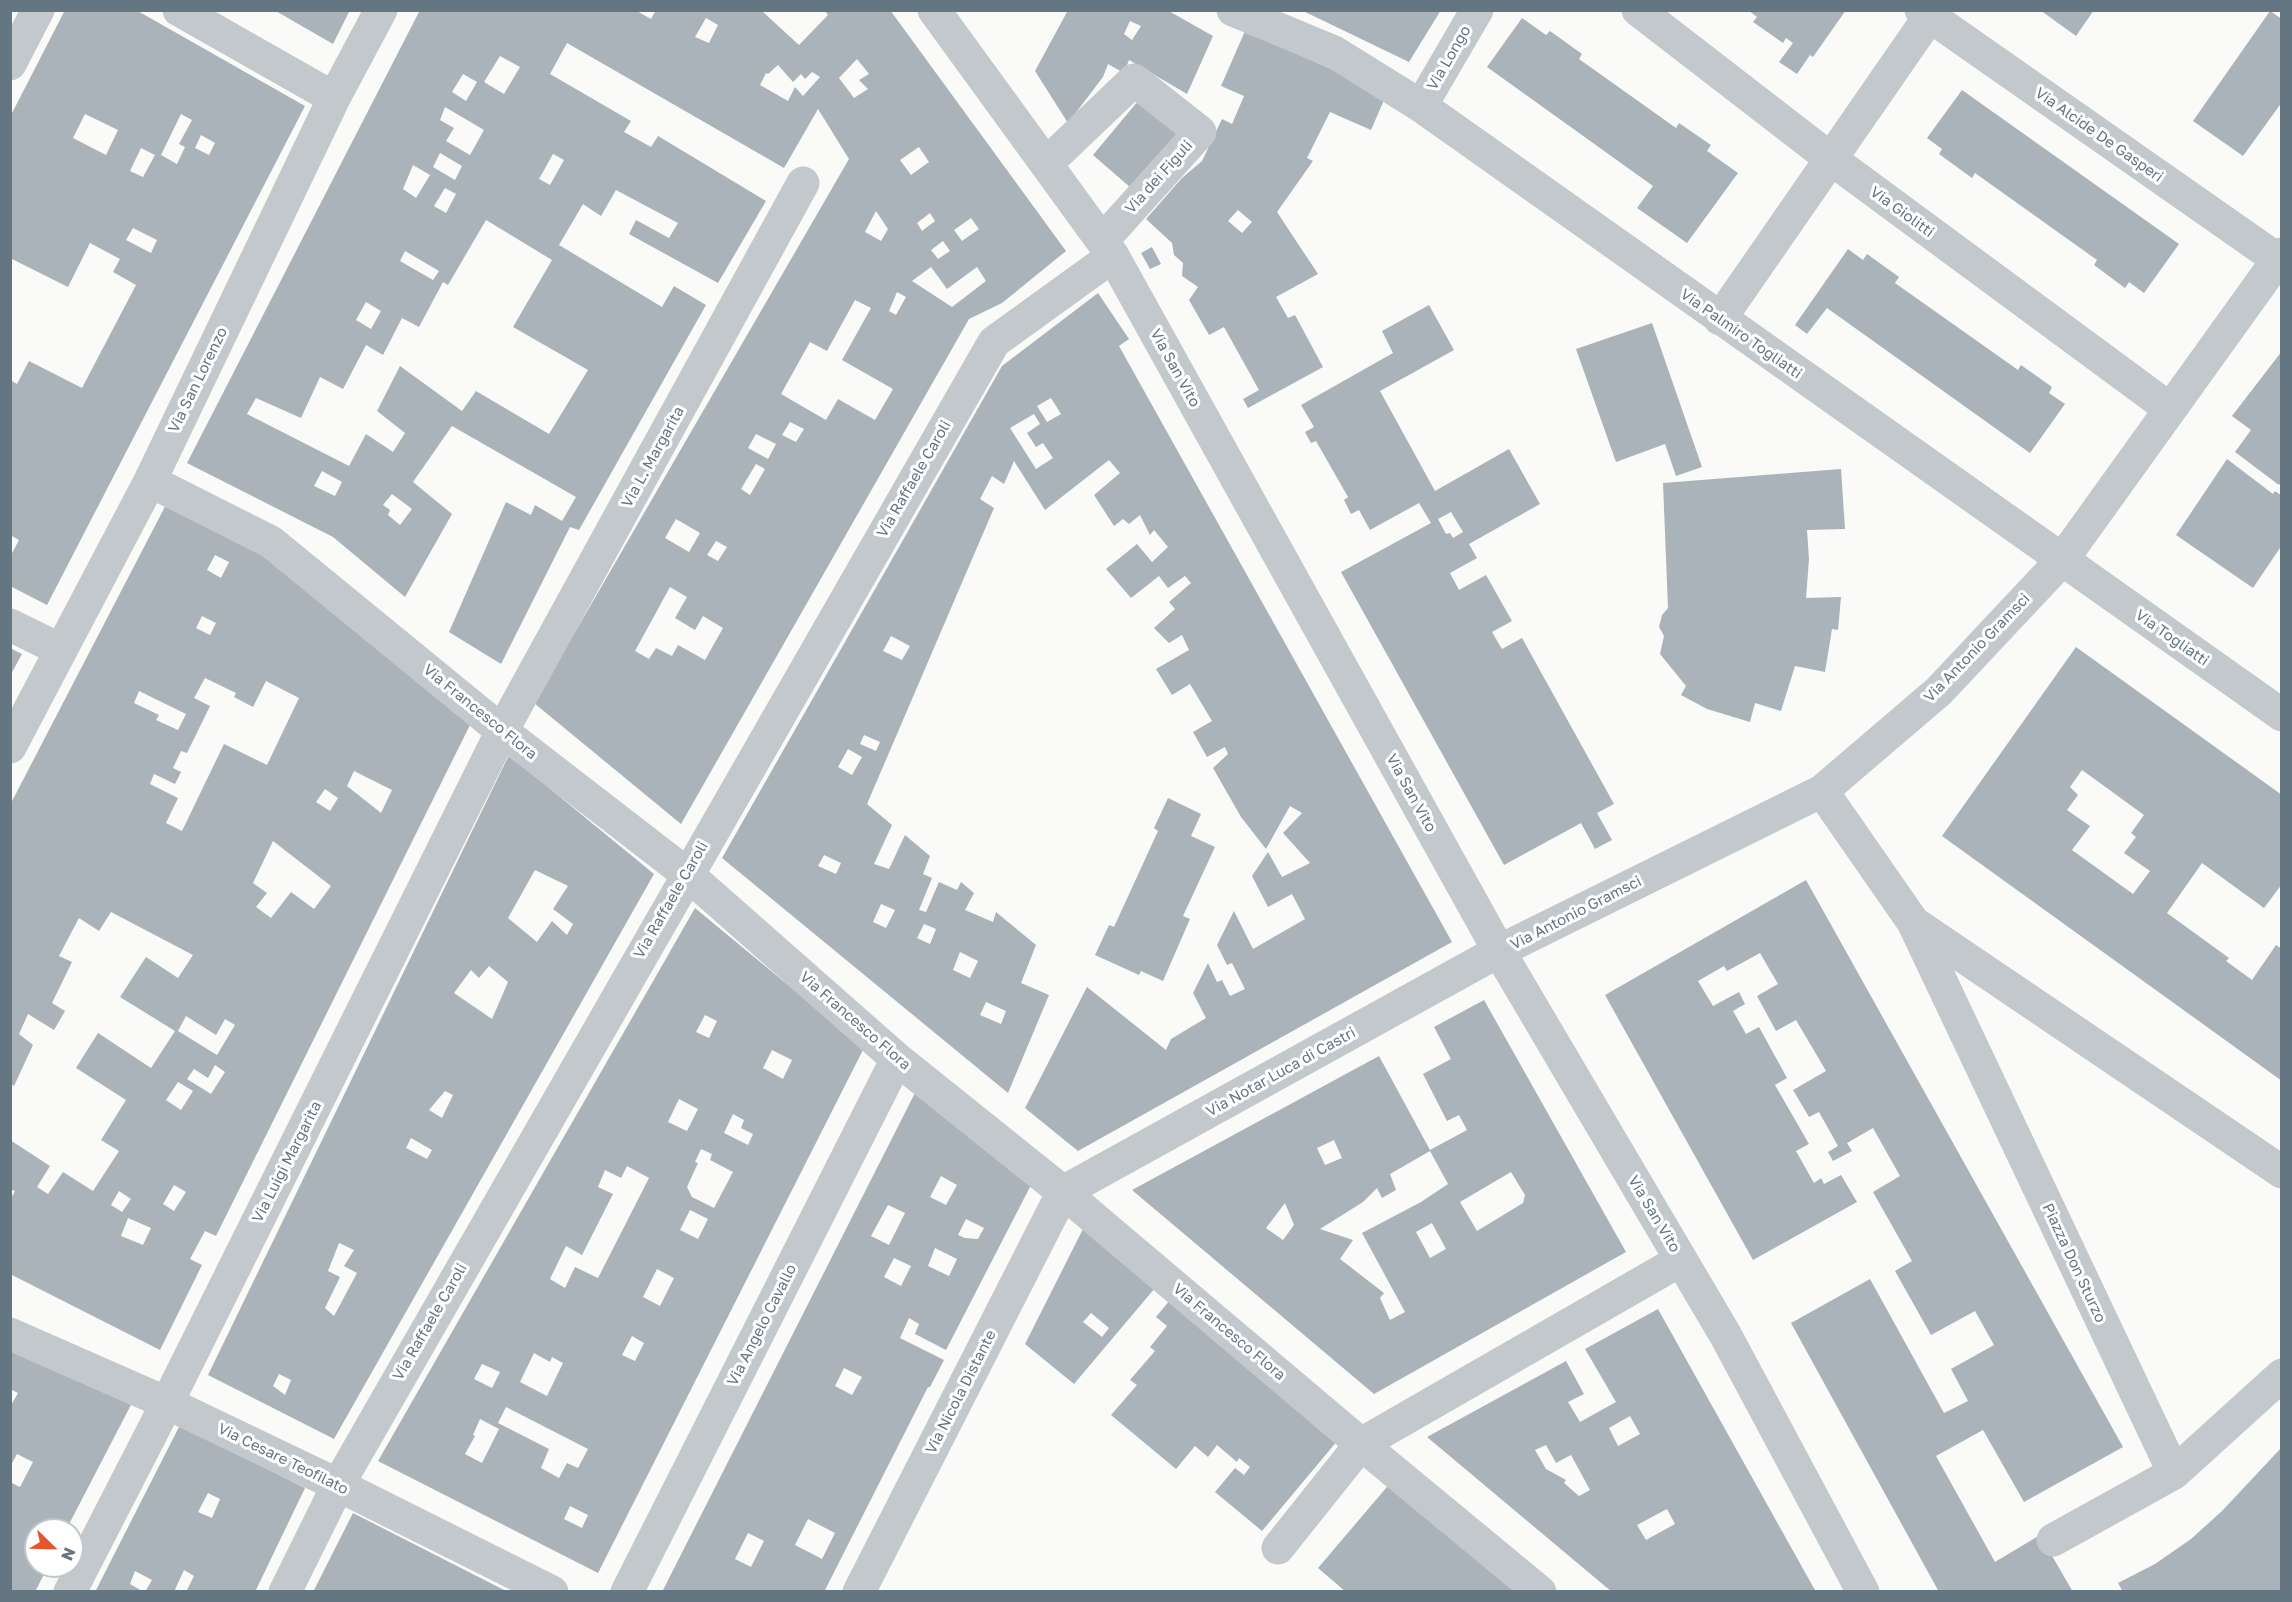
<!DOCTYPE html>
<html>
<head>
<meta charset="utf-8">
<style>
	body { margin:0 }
	#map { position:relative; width:2292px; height:1602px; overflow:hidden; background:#fafaf8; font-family:"Golos Text",sans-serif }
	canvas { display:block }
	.frame { position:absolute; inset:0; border:12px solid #657683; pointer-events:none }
	.north { position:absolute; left:24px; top:1518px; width:60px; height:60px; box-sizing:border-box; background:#fff; border:2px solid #c1c8cd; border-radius:50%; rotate:113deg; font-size:16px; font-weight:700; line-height:24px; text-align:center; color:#657683 }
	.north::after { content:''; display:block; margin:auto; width:21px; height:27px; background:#e4572e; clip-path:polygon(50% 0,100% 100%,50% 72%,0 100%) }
</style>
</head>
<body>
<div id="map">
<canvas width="2292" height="1602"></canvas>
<div class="frame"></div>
<div class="north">N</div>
</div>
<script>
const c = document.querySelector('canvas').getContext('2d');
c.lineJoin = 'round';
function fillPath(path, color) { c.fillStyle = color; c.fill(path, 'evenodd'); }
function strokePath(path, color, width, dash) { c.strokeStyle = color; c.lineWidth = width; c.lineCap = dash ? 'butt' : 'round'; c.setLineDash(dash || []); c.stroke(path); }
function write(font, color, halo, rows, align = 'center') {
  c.font = font + ' "Golos Text",sans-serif'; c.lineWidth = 6; c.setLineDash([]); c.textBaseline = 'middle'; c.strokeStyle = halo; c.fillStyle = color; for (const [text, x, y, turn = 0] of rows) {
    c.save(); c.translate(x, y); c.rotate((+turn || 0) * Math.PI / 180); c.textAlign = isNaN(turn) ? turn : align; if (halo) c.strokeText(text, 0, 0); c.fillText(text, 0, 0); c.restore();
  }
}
const building = new Path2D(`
	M65 10H136L305 106 47 605 10 586V557L19 540 10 535V380L17 384 29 361 82 388 136 285 113 272 120 259 90 243 68 287 10 258V117ZM85 114 118 130 106 155 73 138ZM181 114 192 120 179 144 185 147 177 164 161 155ZM201 135 215 143 209 155 195 148ZM141 148 155 155 143 177 130 171ZM133 228 157 240 151 253 126 240Z
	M274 10H350L333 44Z
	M420 10H635L651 19 656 10H765L763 12 799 45 828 15 824 10H890L1066 251 1002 303 969 319 681 824 534 703 849 159 818 109 784 168 567 43 550 74 631 121 624 132 651 147 658 136 766 201 718 283 629 234 636 220 669 238 678 223 616 190 601 216 583 204 559 245 662 307 674 286 706 305 579 530 570 527 501 664 449 632 506 502 531 515 535 505 562 521 576 497 452 426 413 482 452 514 405 597 333 537 187 463ZM706 18 718 25 709 43 695 37ZM500 56 520 67 504 94 484 82ZM857 59 869 74 859 80 868 89 854 98 839 78ZM778 65 793 82 801 74 805 79 812 72 820 77 803 96 795 87 788 101 760 85 766 73 768 74ZM463 74 477 82 466 101 452 92ZM445 107 484 130 470 155 446 141 454 128 440 120ZM919 147 929 162 911 175 900 160ZM440 153 462 166 455 180 433 167ZM553 154 564 160 550 185 539 179ZM413 165 430 175 416 198 403 189ZM445 188 456 194 446 213 434 206ZM876 211 888 229 881 241 865 232ZM930 213 935 221 922 231 917 223ZM971 218 979 229 962 241 954 230ZM486 220 552 260 513 327 588 370 549 434 476 391 462 411 400 366 377 411 405 433 393 452 366 434 349 466 247 414 256 398 301 418 320 377 343 389 366 345 383 355 402 318 419 327 443 282 448 285ZM943 241 950 251 938 259 931 250ZM405 251 439 271 433 280 400 261ZM931 267 947 289 977 267 986 281 952 307 912 281ZM897 292 906 297 896 315 889 311ZM855 300 871 308 842 360 893 389 875 420 838 399 826 420 781 394 810 342 827 351ZM366 302 381 311 371 329 356 320ZM790 422 804 429 796 442 782 435ZM756 434 776 444 768 459 748 448ZM756 464 765 469 750 495 741 489ZM322 471 342 482 335 496 314 486ZM392 494 412 509 400 525 388 515 390 510 383 505ZM676 519 700 533 689 552 665 538ZM716 541 727 547 718 561 707 555ZM670 587 687 597 675 618 695 630 703 616 723 628 705 660 678 645 672 656 656 648 649 659 635 651Z
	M1068 10H1167L1213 36 1187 94 1129 60 1124 73 1108 64 1103 77 1068 123 1035 71ZM1130 21 1141 26 1132 40 1124 34Z
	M1301 10H1441L1409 62Z
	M1748 10H1846L1813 57 1810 55 1797 74 1779 62 1793 43 1786 38 1783 43 1753 22 1757 17Z
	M2040 10H2094L2076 36Z
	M2270 11 2282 19V102L2243 156 2193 121Z
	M1522 18 1546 35 1550 31 1582 54 1579 59 1676 128 1679 123 1711 145 1707 151 1738 173 1687 243 1637 208 1653 186 1487 67Z
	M1245 31 1347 76 1384 100 1371 130 1330 112 1307 158 1313 161 1277 212 1318 274 1276 297 1288 318 1295 315 1323 367 1248 408 1243 399 1259 390 1224 327 1209 335 1189 300 1198 287 1182 276 1183 263 1174 255 1172 243 1146 219 1182 178 1202 161 1222 119 1232 124 1244 96 1221 86ZM1238 210 1252 222 1242 233 1228 221Z
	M1962 90 2179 244 2144 293 2129 282 2125 288 2094 265 2097 260 1975 173 1972 178 1939 154 1942 149 1927 138Z
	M1138 101 1180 134 1131 188 1093 155Z
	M1152 247 1161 264 1150 269 1141 253Z
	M1848 249 1863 260 1867 254 1899 277 1895 283 2018 370 2021 365 2052 387 2049 393 2065 404 2030 453 1827 308 1807 334 1795 325Z
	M1098 293 1129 339 1119 346 1452 942 1078 1151 1025 1108 1087 987 1166 1050 1171 1039 1206 1018 1193 993 1208 963 1217 982 1222 980 1230 996 1245 989 1232 963 1227 965 1217 945 1234 911 1253 949 1305 919 1292 894 1268 907 1252 876 1268 852 1282 877 1310 863 1283 833 1302 813 1290 806 1266 849 1241 817 1213 768 1228 754 1225 747 1207 757 1193 732 1212 721 1190 684 1172 695 1156 669 1189 650 1182 635 1169 643 1154 628 1175 609 1169 602 1191 583 1185 576 1168 588 1159 576 1131 598 1106 569 1137 544 1152 562 1168 547 1154 530 1150 535 1140 515 1129 524 1123 519 1114 526 1094 495 1120 473 1109 460 1045 510 1014 461 1004 484 992 476 980 499 994 508 867 804 892 825 874 864 889 869 905 835 930 856 923 874 932 878 919 910 926 912 939 882 957 890 961 882 974 893 965 910 993 922 996 912 1036 945 1021 983 1049 995 1008 1093 722 858 1002 366ZM1051 398 1061 414 1047 422 1037 406ZM1034 414 1040 424 1027 433 1036 447 1043 443 1053 458 1036 469 1010 428ZM891 636 910 646 902 660 883 651ZM864 735 880 742 876 751 860 744ZM848 749 862 757 852 775 838 767ZM824 855 841 863 836 874 818 866ZM881 904 895 910 886 928 873 922ZM924 924 936 929 930 944 917 938ZM960 952 978 961 970 978 953 970ZM986 1002 1006 1011 1001 1024 980 1015Z
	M1429 305 1454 350 1380 391 1435 491 1509 449 1540 504 1469 544 1477 558 1450 573 1459 590 1486 575 1512 621 1492 632 1502 649 1522 638 1614 804 1597 813 1612 840 1595 849 1581 823 1504 865 1341 572 1431 523 1419 503 1370 530 1359 510 1351 514 1344 500 1348 497 1316 441 1311 443 1305 432 1314 427 1301 405 1393 353 1382 331ZM1451 512 1463 532 1453 538 1450 533 1446 534 1438 519Z
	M1652 323 1702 467 1676 476 1665 444 1616 462 1576 349Z
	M2282 351V481L2279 485 2235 452 2251 430 2232 416Z
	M2227 459 2273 494 2275 491 2282 496V545L2253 588 2176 535Z
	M1841 469 1845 529 1807 530 1809 559 1806 598 1841 597 1838 630 1832 629 1825 672 1795 666 1781 711 1755 703 1750 722 1707 709 1681 695 1686 686 1660 654 1664 636 1659 627 1662 615 1668 608 1663 483Z
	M170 497 233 527 471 723 216 1236 205 1231 190 1259 202 1265 160 1350 10 1274V1200L15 1191 10 1189V1140L50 1166 37 1187 48 1194 63 1172 93 1191 119 1151 101 1140 126 1100 76 1068 98 1033 151 1068 175 1031 120 997 146 957 178 978 193 955 111 912 99 931 79 918 59 956 72 962 52 1003 65 1011 54 1030 28 1014 19 1034 33 1045 14 1086 10 1083V805ZM215 555 229 562 221 578 207 570ZM202 616 216 623 210 635 196 628ZM205 678 236 693 234 697 253 707 266 681 299 698 267 765 224 744 182 831 166 823 178 798 150 784 154 774 175 784 181 772 173 768 181 751 187 753 210 706 194 698ZM139 691 186 714 178 730 156 720 159 715 134 703ZM354 771 392 790 381 813 347 786ZM325 789 338 798 330 811 316 802ZM273 841 331 886 314 909 291 892 271 918 256 907 267 893 253 883ZM186 1016 216 1035 225 1019 235 1025 217 1055 178 1031ZM215 1065 225 1072 211 1094 187 1079 194 1069 208 1078ZM178 1082 193 1091 181 1110 166 1100ZM174 1185 186 1192 174 1211 163 1204ZM119 1191 131 1199 122 1212 111 1205ZM128 1218 151 1228 143 1245 121 1236Z
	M2076 647 2282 795V884L2264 908 2202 863 2167 913 2229 958 2226 961 2252 980 2276 945 2282 949V1081L1942 836ZM2082 770 2144 815 2131 833 2136 837 2124 853 2150 871 2133 894 2072 850 2090 826 2067 810 2078 795 2070 787Z
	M10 648 22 654 10 676Z
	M509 755 654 874 334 1439 208 1375ZM535 870 568 886 553 909 573 924 567 935 552 921 537 942 508 918ZM489 966 508 982 492 1019 454 993 471 970 479 978ZM445 1091 453 1095 442 1118 429 1110ZM411 1138 432 1150 427 1159 406 1148ZM339 1243 354 1250 344 1266 357 1273 334 1316 325 1308 340 1277 328 1271ZM279 1374 291 1380 285 1395 273 1386Z
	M1168 798 1201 814 1191 836 1215 847 1183 916 1190 919 1163 981 1141 971 1139 975 1095 955 1109 925 1114 927 1158 831 1154 828Z
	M1806 880 2123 1447 2024 1502 1983 1430 1936 1456 1995 1562 2040 1535 2073 1592H1939L1791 1323 1870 1279 1944 1413 1968 1401 1951 1369 1994 1345 1975 1311 1931 1335 1895 1271 1912 1261 1873 1192 1900 1176 1873 1128 1847 1143 1852 1151 1833 1161 1828 1152 1838 1146 1819 1112 1809 1117 1793 1090 1826 1071 1796 1020 1776 1031 1757 996 1778 984 1760 953 1727 971 1724 966 1698 981 1713 1006 1739 992 1745 1004 1733 1011 1746 1034 1759 1027 1787 1078 1775 1085 1809 1144 1796 1151 1814 1183 1821 1178 1824 1184 1841 1175 1857 1202 1753 1260 1605 995Z
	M695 908 864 1048 598 1573 378 1461ZM705 1015 717 1021 709 1038 696 1032ZM772 1050 792 1060 783 1079 763 1068ZM679 1099 698 1109 687 1131 668 1122ZM733 1114 744 1120 741 1128 753 1134 748 1145 724 1133ZM701 1149 712 1154 710 1160 733 1172 714 1208 692 1197 687 1187 698 1163 695 1162ZM627 1166 649 1178 598 1278 575 1267 565 1288 550 1279 566 1246 582 1255 613 1194 598 1187 605 1170 621 1178ZM690 1210 708 1219 698 1239 680 1230ZM657 1269 674 1278 660 1306 643 1297ZM632 1336 644 1343 635 1361 622 1355ZM534 1353 550 1362 552 1357 563 1363 547 1396 520 1382ZM482 1364 500 1372 492 1388 474 1379ZM506 1407 588 1449 578 1468 567 1463 559 1478 541 1468 549 1449 498 1423ZM480 1419 499 1429 482 1463 465 1454 475 1436 473 1435ZM570 1506 588 1515 582 1528 564 1519Z
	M1484 1000 1626 1252 1374 1394 1132 1190 1379 1056 1430 1150 1467 1130 1459 1115 1447 1121 1423 1074 1451 1059 1434 1027ZM1334 1140 1342 1158 1325 1165 1317 1148ZM1430 1151 1448 1184 1421 1202 1362 1233 1405 1312 1390 1320 1380 1298 1384 1293 1340 1259 1353 1240 1320 1229 1363 1202 1377 1188 1382 1198 1396 1190 1390 1174ZM1511 1172 1525 1195 1523 1203 1477 1231 1460 1202ZM1285 1203 1294 1225 1283 1240 1266 1228ZM1432 1223 1446 1249 1430 1258 1416 1232Z
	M916 1091 1031 1185 946 1350 915 1334 919 1324 909 1318 900 1338 944 1360 930 1387H928L824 1592H662ZM941 1176 957 1185 946 1205 930 1197ZM888 1205 905 1213 889 1245 871 1236ZM966 1219 984 1228 978 1239 965 1238 958 1235ZM935 1248 957 1259 949 1276 928 1266ZM894 1258 911 1266 901 1286 884 1277ZM844 1368 862 1377 852 1395 835 1386ZM808 1519 835 1533 822 1559 795 1545ZM748 1533 764 1541 751 1567 735 1559Z
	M1083 1229 1155 1288 1074 1384 1025 1344ZM1091 1313 1109 1328 1102 1337 1083 1322Z
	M1170 1300 1338 1440 1262 1531 1215 1492 1235 1468 1244 1475 1250 1467 1239 1458 1237 1462 1217 1445 1208 1457 1195 1446 1176 1469 1111 1415 1137 1385 1130 1380 1155 1351 1150 1347 1167 1326 1156 1317Z
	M1658 1309 1816 1592H1612L1427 1437 1566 1361 1584 1394 1568 1402 1580 1422 1616 1402 1585 1349ZM1630 1416 1640 1434 1618 1446 1609 1428ZM1546 1445 1556 1463 1571 1455 1590 1490 1579 1496 1564 1483 1566 1480 1546 1469 1535 1450ZM1667 1509 1675 1524 1646 1540 1637 1525Z
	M10 1346 133 1401 66 1530H36V1566H48L35 1592H10V1482L20 1487 33 1462 17 1454 10 1467V1407L18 1393 10 1389Z
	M180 1425 305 1488 255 1592H186L194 1576 184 1570 174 1592H145L152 1580 135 1571 130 1584 144 1592H95ZM208 1493 220 1499 212 1518 198 1512Z
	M2282 1447V1592H2123L2118 1583 2155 1564 2191 1539 2222 1511Z
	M1392 1481 1524 1592H1346L1318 1568Z
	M353 1513 508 1592H313Z`);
const minor = new Path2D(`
	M179 10 334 98
	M934 10 1113 256 1499 951 1726 1336 1863 1592
	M1233 10 1334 52 1421 106 2282 715
	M1638 10 1831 159 2170 409
	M1921 10 2277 259
	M10 64 38 10
	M1421 106 1477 10
	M1046 164 1134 80 1200 132 1102 241
	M1720 319 1934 10
	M150 481 271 542 502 731 687 874 897 1059 1063 1192 1361 1444 1540 1592
	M10 625 61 650
	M10 747 150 481 334 98 381 10
	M1822 791 1913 922 2174 1473 2282 1375
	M1914 923 2282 1172
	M10 1334 167 1403 338 1485 552 1592
	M2053 1540 2174 1473
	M1278 1548 1361 1444 1681 1260
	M70 1592 167 1403 502 731 803 183
	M285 1592 338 1485 994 342 1113 256
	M627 1592 897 1059
	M859 1592 1063 1192 1499 951 1822 791 1939 691 2062 560 2282 254`);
const streetNames = [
	["Via Longo",1449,58,-60],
	["Via Alcide De Gasperi",2099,135,35],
	["Via dei Figuli",1159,177,-48],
	["Via Giolitti",1902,212,36],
	["Via Palmiro Togliatti",1741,334,35],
	["Via San Vito",1175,368,61],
	["Via San Lorenzo",198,380,-64],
	["Via L. Margarita",653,457,-61],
	["Via Raffaele Caroli",914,479,-60],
	["Via Togliatti",2172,638,35],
	["Via Antonio Gramsci",1977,648,-46],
	["Via Francesco Flora",480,712,39],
	["Via San Vito",1411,793,61],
	["Via Raffaele Caroli",671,900,-60],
	["Via Antonio Gramsci",1576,913,-27],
	["Via Francesco Flora",855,1021,41],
	["Via Notar Luca di Castri",1281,1072,-29],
	["Via Luigi Margarita",287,1162,-63],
	["Via San Vito",1654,1214,59],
	["Piazza Don Sturzo",2074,1263,65],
	["Via Raffaele Caroli",430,1322,-60],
	["Via Angelo Cavallo",762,1325,-63],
	["Via Francesco Flora",1229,1332,40],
	["Via Nicola Distante",961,1392,-63],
	["Via Cesare Teofilato",283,1459,26]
];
fillPath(building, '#aab3b9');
strokePath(minor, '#c3c8cc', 33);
write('15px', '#657683', '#fff', streetNames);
</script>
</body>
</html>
